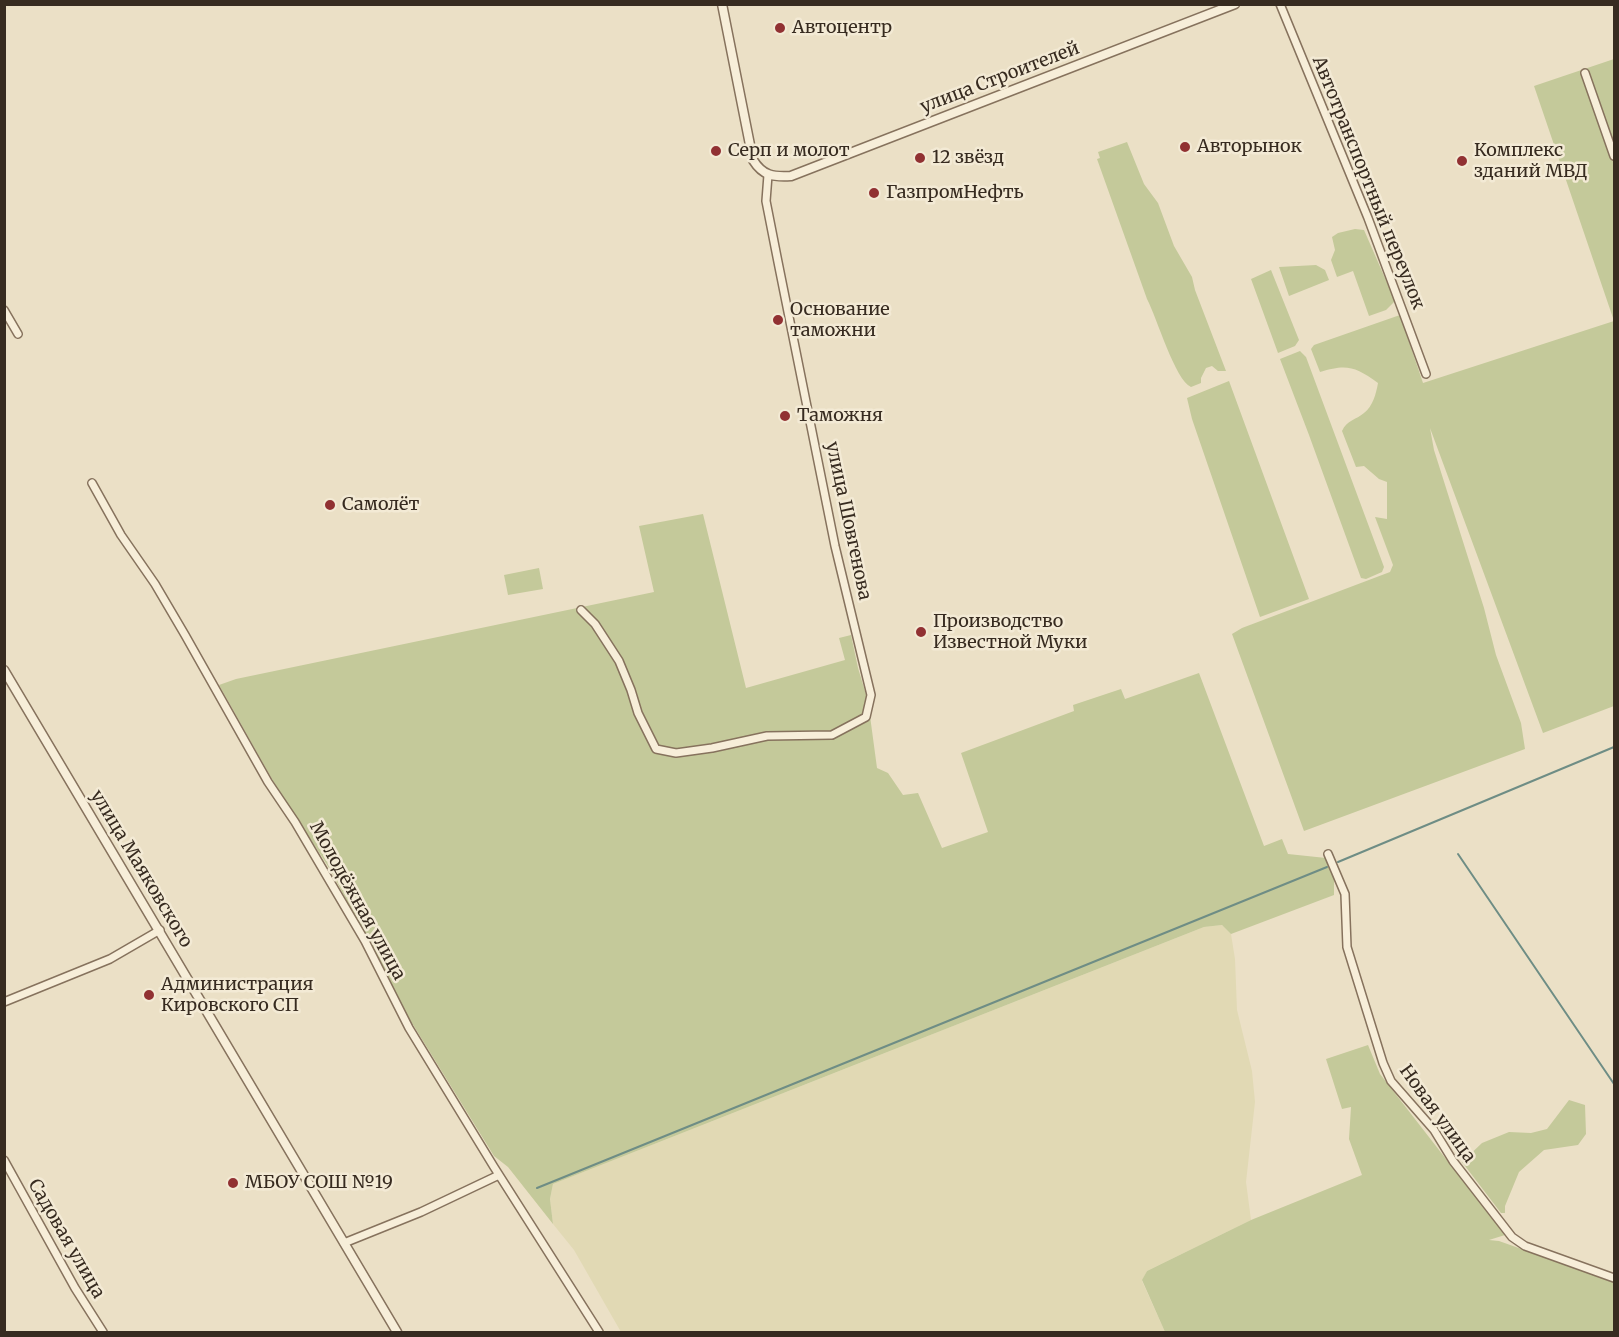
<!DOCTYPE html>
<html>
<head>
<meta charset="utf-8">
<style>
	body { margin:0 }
	#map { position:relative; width:1619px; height:1337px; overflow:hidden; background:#ebe0c6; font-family:Merriweather,serif }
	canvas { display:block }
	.frame { position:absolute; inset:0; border:6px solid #372b20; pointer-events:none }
</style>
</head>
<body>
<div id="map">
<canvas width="1619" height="1337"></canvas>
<div class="frame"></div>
</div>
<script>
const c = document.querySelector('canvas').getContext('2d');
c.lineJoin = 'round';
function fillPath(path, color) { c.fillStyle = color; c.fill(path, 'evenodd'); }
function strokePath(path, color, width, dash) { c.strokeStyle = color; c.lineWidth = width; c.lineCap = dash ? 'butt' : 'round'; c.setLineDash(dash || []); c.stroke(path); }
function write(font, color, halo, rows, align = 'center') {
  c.font = font + ' Merriweather,serif'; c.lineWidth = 5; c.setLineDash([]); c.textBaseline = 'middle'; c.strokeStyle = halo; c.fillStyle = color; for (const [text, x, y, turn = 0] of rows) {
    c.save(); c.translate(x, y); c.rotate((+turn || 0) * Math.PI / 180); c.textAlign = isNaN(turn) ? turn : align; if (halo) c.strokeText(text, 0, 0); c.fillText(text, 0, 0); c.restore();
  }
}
const farmland = new Path2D(`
	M1222 925 1231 934 1235 959 1237 1010 1252 1071 1255 1102 1246 1182 1251 1220 1147 1271 1142 1281 1165 1332H621L574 1250 553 1224 550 1199 553 1184 1204 927Z`);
const green = new Path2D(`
	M1614 59V706L1543 733 1430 428 1434 450 1484 608 1496 655 1521 723 1525 749 1304 831 1232 634 1242 628 1390 572 1393 565 1375 517 1387 519V482L1379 479 1364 466 1356 467 1342 431C1347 420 1356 420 1364 413 1373 406 1376 394 1378 383 1355 366 1346 364 1320 372L1311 349 1314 345 1400 315 1423 383 1614 321 1534 86Z
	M1127 142 1144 184 1158 203 1174 246 1192 277 1195 290 1226 371H1218L1212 366 1206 368 1201 378V383L1191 387C1175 380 1157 318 1147 299L1097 159 1100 158 1098 152Z
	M1355 229 1364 230 1395 301 1386 310 1369 316 1353 271 1337 277 1331 260 1335 250 1332 237 1338 233Z
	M1316 265 1325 270 1329 280 1289 296 1279 267Z
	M1271 270 1299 340 1295 346 1278 353 1251 279Z
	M1300 351 1306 357 1384 567 1382 572 1366 579 1361 578 1309 435 1280 359Z
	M1229 381 1309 599 1260 617 1192 419 1187 398Z
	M703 514 746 688 845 660 839 638 851 635 858 668 868 701 877 768 888 773 903 795 918 793 942 848 988 832 961 753 1074 711 1073 705 1121 689 1125 699 1199 673 1264 846 1282 839 1288 854 1326 858 1334 876V895L1231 934 1222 925 1204 927 553 1184 550 1199 553 1224 508 1167 494 1156 407 1015 331 871 273 781 219 685 236 679 654 592 639 526Z
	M539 568 543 589 508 595 504 575Z
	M1368 1045 1380 1074 1505 1235 1489 1240 1499 1241 1614 1282V1332H1165L1142 1280 1147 1271 1251 1220 1362 1175 1349 1139 1351 1107 1342 1109 1326 1059Z
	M1569 1100 1585 1105 1586 1134 1578 1145 1544 1150 1519 1172 1505 1206V1213H1501L1462 1162 1482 1143 1509 1132 1531 1133 1547 1129Z`);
const stream = new Path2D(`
	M1458 854 1614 1084
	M1338 862 1614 747
	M537 1188 1327 867`);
const minor = new Path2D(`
	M1280 4 1368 218 1426 374
	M1585 73 1614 156
	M4 310 18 334
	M92 483 121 535 155 584 185 635 268 782 295 822 365 941 409 1028 494 1167 599 1332
	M581 610 595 624 619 661 631 690 638 713 656 749 676 753 712 748 767 736 832 735 866 717 871 695 835 546 778 262 766 201 768 175
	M1328 854 1345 894 1347 947 1383 1063 1391 1081 1434 1130 1453 1161 1512 1237 1525 1246 1614 1278
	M4 1002 110 959 160 930
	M4 1160 75 1288 103 1332
	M344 1243 421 1212 499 1175`);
const tertiary = new Path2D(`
	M722 4 753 160C763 176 773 177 791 176L1235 4
	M4 670 397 1332`);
const markers = [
	[780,28,6,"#913132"],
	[1185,147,6,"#913132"],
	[716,151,6,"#913132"],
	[920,158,6,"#913132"],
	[1462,161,6,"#913132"],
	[874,193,6,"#913132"],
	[778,320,6,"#913132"],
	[785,416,6,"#913132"],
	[330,505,6,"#913132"],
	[921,632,6,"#913132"],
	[149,995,6,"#913132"],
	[233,1183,6,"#913132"]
];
const poiNames = [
	["Автоцентр",792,28],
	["Авторынок",1197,147],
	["Серп и молот",728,151],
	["Комплекс",1474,151],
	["зданий МВД",1474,172],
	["12 звёзд",932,158],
	["ГазпромНефть",886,193],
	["Основание",790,310],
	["таможни",790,331],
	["Таможня",797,416],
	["Самолёт",342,505],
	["Производство",933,622],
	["Известной Муки",933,643],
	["Администрация",161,985],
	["Кировского СП",161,1006],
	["МБОУ СОШ №19",245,1183]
];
const streetNames = [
	["улица Строителей",1000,78,-21],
	["Автотранспортный переулок",1368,183,68],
	["улица Шовгенова",848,521,78],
	["улица Маяковского",141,869,59],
	["Молодёжная улица",357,901,61],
	["Новая улица",1437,1114,54],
	["Садовая улица",66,1239,60]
];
fillPath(farmland, '#e1d9b4');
fillPath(green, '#c4c99a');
strokePath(stream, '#6e8d85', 2);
strokePath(minor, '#86725d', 10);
strokePath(tertiary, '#86725d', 11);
strokePath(minor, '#f7eed9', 7);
strokePath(tertiary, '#f7eed9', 8);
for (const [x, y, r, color] of markers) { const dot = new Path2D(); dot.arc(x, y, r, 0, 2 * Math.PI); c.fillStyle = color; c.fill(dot); strokePath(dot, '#f3ead5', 2); }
write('18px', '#372b20', '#f3ead5', poiNames, 'left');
write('18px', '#372b20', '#f3ead5', streetNames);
</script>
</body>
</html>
